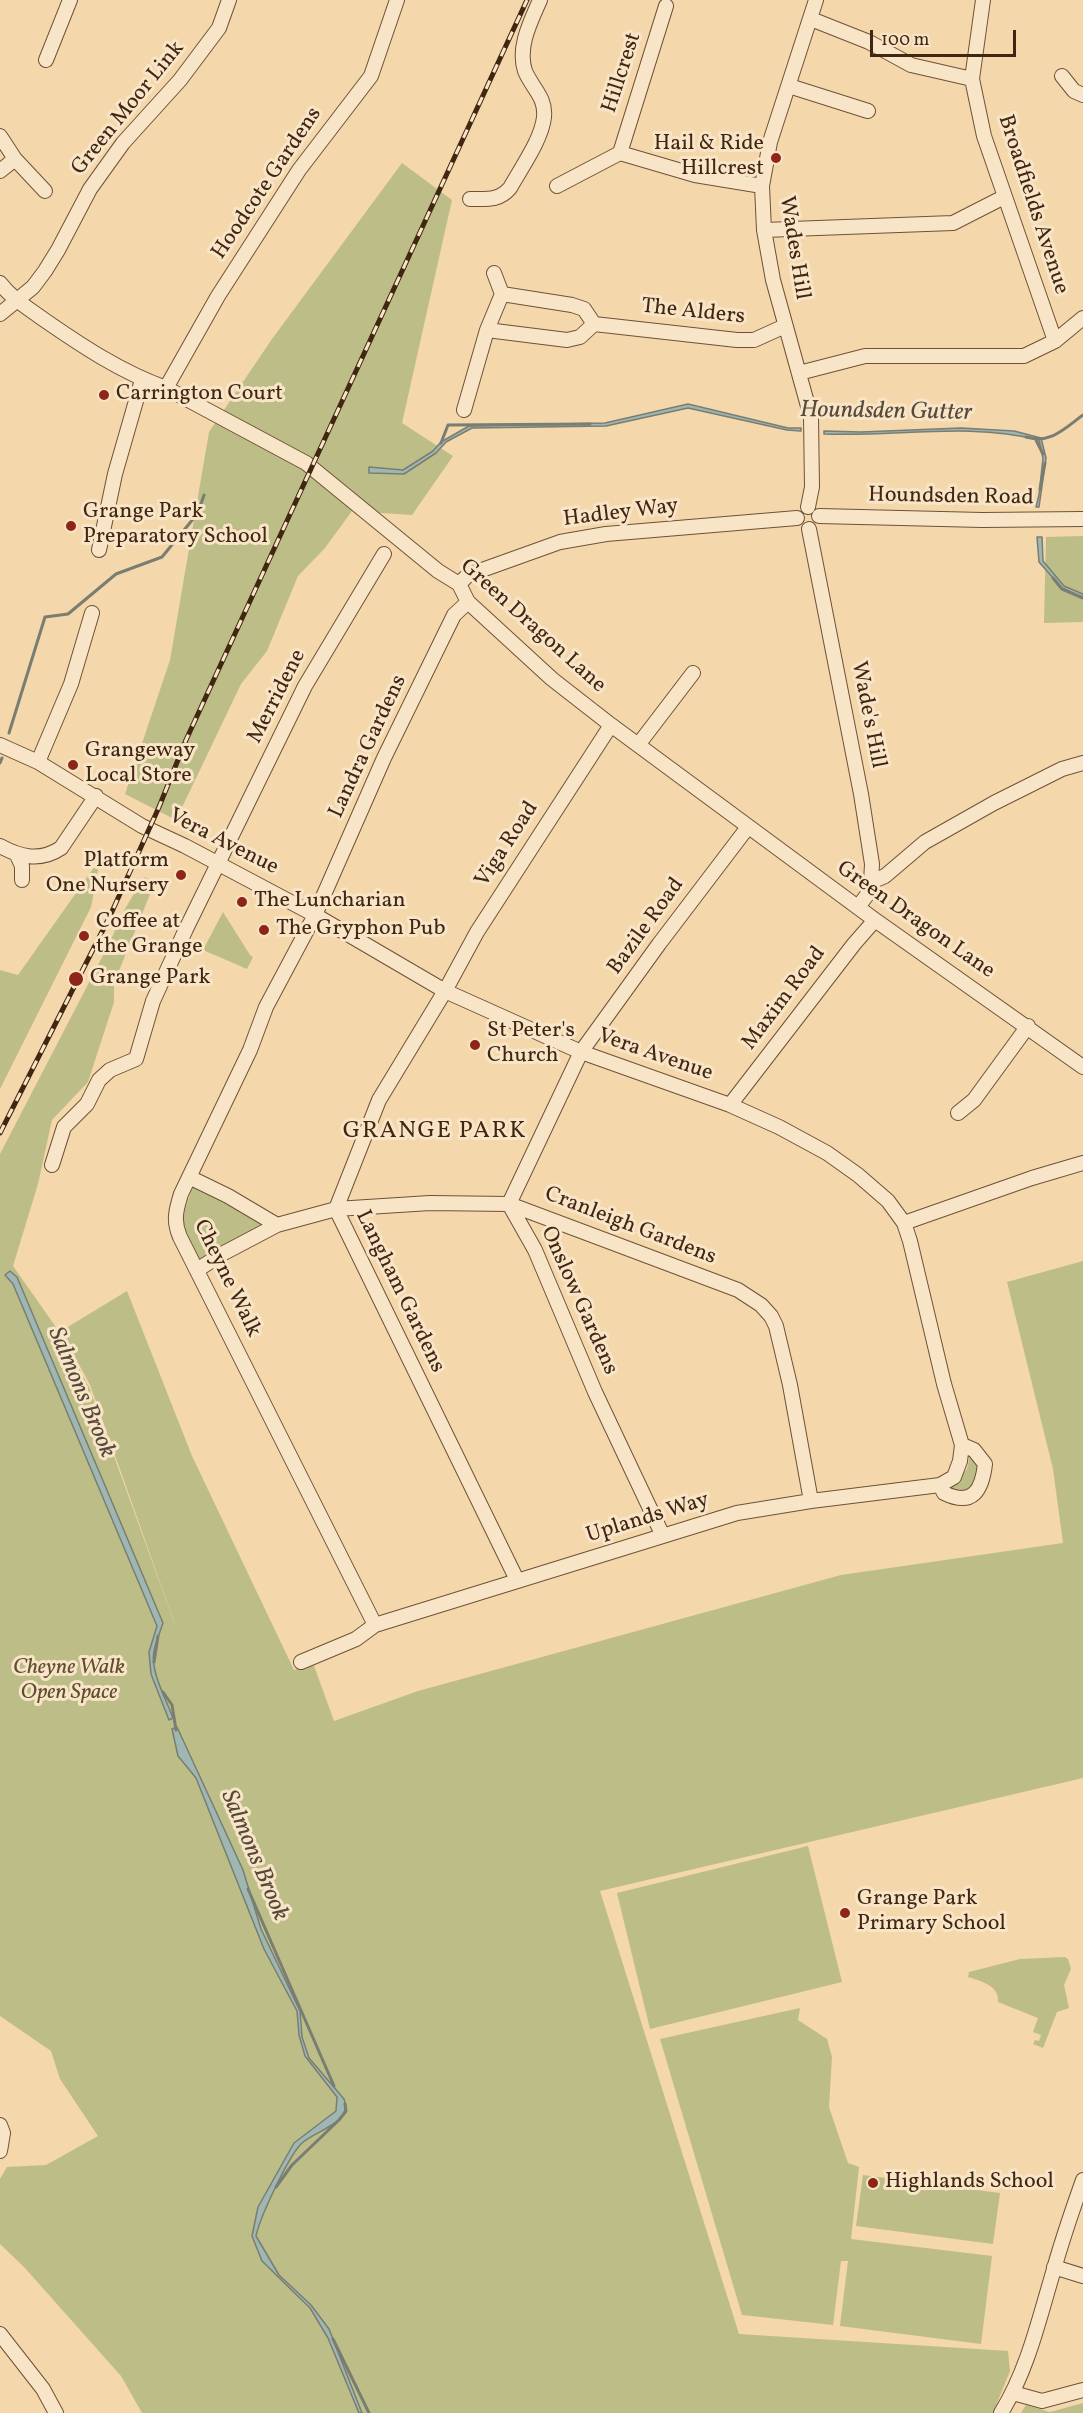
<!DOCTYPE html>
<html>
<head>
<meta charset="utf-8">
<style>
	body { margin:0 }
	#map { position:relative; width:1083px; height:2413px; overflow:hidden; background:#f4d7aa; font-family:Vollkorn,serif }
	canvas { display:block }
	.scale { position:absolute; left:870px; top:30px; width:146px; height:27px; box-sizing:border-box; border:3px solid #412612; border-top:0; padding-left:8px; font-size:18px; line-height:21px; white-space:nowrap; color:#412612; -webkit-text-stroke:4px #f8e5c8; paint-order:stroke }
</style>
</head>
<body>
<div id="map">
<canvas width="1083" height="2413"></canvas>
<div class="scale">100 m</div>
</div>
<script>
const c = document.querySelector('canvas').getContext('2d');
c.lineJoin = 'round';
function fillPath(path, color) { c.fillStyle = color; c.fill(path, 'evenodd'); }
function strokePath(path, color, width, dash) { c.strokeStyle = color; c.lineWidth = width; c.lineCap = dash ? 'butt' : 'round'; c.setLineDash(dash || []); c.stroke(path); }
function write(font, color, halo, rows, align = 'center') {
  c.font = font + ' Vollkorn,serif'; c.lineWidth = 6; c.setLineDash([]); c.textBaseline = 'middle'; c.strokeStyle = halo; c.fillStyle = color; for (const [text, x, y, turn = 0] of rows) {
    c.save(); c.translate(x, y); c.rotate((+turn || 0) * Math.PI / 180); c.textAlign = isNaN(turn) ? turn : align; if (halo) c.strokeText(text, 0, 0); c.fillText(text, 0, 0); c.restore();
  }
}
const green = new Path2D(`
	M402 163 452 200 402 423 453 456 412 515 352 511 325 548 298 576 267 651 241 684 176 820 125 794 170 660 209 432 272 339Z
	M1083 536V622L1044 623 1046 537Z
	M100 859 91 907 0 1089V970L18 975Z
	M144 877 155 882 114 983V1002L88 1082 52 1120 38 1184 13 1266 58 1330 89 1387 183 1647 90 1385 61 1331 127 1291 192 1456 294 1670 313 1663 334 1721 418 1691 841 1575 1063 1543 1053 1469 1007 1282 1083 1261V1778L600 1891 739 2334 1008 2351 1010 2371 993 2413H142L121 2376 24 2267 0 2244V2179L7 2167 46 2165 98 2136 60 2079 51 2051 0 2016V1154L110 942 122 914Z
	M223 912 250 955 253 957 247 969 203 950Z
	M194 1185 257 1219 262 1225 200 1261C181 1224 178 1224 194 1185Z
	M970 1455 981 1468 974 1491 946 1492 967 1469Z
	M808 1846 842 1982 650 2029 617 1893Z
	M1065 1957 1068 1959 1071 1969 1064 1985 1069 2008 1057 2012 1043 2048 1033 2044 1035 2040 1039 2041 1041 2035 1033 2032 1038 2018 998 2002C1000 1986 981 1981 968 1977L969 1972 1020 1959Z
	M800 2008 798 2020 827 2039 832 2057 829 2107 848 2163 859 2167 851 2239 992 2256 981 2344 840 2326 848 2261H841L833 2325 742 2315 660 2039Z
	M863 2175 1000 2193 993 2244 856 2226Z
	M1083 2403V2413H1021L1026 2405 1050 2412Z`);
const water = new Path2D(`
	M688 404 788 428H801V431L787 430 688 408 606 426 472 428 446 442 436 453 404 474 369 473V467L403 470 433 451 441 442 469 426 605 423Z
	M961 428 1014 431 1041 438 1046 458 1039 507H1036L1039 495 1043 458 1039 440C969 422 895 437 824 434V431L861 432Z
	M1037 537H1042L1043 561 1064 586 1083 594V598L1062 588 1039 562Z
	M10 1271 17 1277 163 1623C160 1632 156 1642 154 1651 150 1671 166 1699 173 1718L169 1720 151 1674 149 1652 157 1626 13 1284 5 1275Z
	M177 1727 243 1870 261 1929 300 2011 302 2037 309 2058 344 2099C354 2124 312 2131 300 2145 287 2160 260 2217 256 2236L279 2275 311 2305 329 2329 362 2413H359L328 2338 310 2308 262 2261 252 2236 258 2207 294 2143 336 2111 337 2097 305 2056 299 2035 297 2011 264 1949 196 1778 178 1756 172 1729Z`);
const stream = new Path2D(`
	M1026 437C1051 444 1064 429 1083 415
	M1036 440 1043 454
	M441 443 448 425 590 424
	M1040 489 1045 463
	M1053 578 1062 589 1083 598
	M9 733 45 617 68 614 116 574 162 557 198 513 204 495
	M0 763 2 758
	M154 1662 158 1636
	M163 1692 172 1705 176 1730
	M248 1889 334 2086
	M276 2187 292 2165 339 2120 346 2111 345 2104
	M333 2339 369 2413`);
const minor = new Path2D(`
	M983 0 972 79 984 136 1055 341
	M811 19 869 42 911 65 972 79
	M46 60 70 0
	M1062 76 1074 91 1083 95
	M789 86 868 111
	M0 136 15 159 45 191
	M620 153 666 6
	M0 171 15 159
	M557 186 620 153 695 175 762 186
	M470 199C487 199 499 201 510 188 521 168 542 139 544 117 546 97 532 88 525 71 517 47 531 21 540 0
	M764 230 953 223 1004 197
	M494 273 502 294
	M0 283C11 298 28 308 43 319 82 346 121 372 166 388L306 463 438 571 459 584 468 602 552 679 611 725 875 920 1083 1067
	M0 314 33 287 45 271 58 250 90 189 123 143 180 80 219 28 229 0
	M594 324 580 337 567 340 487 330 502 294 572 305 584 309 594 324 737 340H754L785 326
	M799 373 865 356H1024L1055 341 1083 318
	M166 388 218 296 299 170 371 76 397 0
	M464 410 487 330
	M808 507 812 487 811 417 773 280 764 230 762 186 770 142 816 0
	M819 516 982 520 1083 519
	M809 529 861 794 872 864 871 882 867 895 858 907
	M99 550 115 474 142 380
	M459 584 468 575 560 542 606 534 797 518
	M0 745 38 762 142 826 185 846 315 915 445 991 581 1052 730 1105 779 1127 827 1153 858 1175 888 1201 904 1223 910 1241 944 1384 962 1445 960 1461 954 1477 940 1485 811 1501 737 1513 375 1625 356 1639 301 1662
	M638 745 693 673
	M38 762 71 684 92 613
	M0 846C20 857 40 862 61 848L96 796
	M17 855 22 866V880
	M871 882 885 876 925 842 994 803 1062 769 1083 763
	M730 1105 854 944 875 920
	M958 1113 974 1100 1028 1026
	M52 1165 64 1127 87 1104 99 1080 110 1070 136 1059 153 1001 186 929 305 686 384 554
	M189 1177 228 1196 277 1225
	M904 1223 1032 1178 1083 1163
	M197 1270 222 1254 277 1225 336 1209 430 1203 509 1204 605 1240 738 1290 761 1305 771 1316 776 1326 790 1385 811 1501
	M940 1485 944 1493C973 1507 982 1490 985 1464L974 1450 962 1445
	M663 1536 595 1392 535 1250 509 1204 581 1052 659 944 748 827
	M517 1580 336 1209 379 1100 445 991 477 932 611 725
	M375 1625 180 1237C173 1221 176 1210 181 1194L250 1050 266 1007 315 915 384 758 454 615 468 602
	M0 2125 3 2133 0 2151
	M1054 2267 1083 2276
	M0 2334 43 2389 56 2413
	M1013 2393 1042 2401 1083 2390
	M1001 2413C1027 2371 1038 2323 1052 2276 1061 2243 1072 2211 1083 2180`);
const rail = new Path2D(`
	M0 1133 110 916 159 807 186 740 527 0`);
const markers = [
	[776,158,6,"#8f2418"],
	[104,395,6,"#8f2418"],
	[71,526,6,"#8f2418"],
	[73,765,6,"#8f2418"],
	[181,875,6,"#8f2418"],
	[242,902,6,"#8f2418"],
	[264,930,6,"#8f2418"],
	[84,936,6,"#8f2418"],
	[76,979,8,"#8f2418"],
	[475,1045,6,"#8f2418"],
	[845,1913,6,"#8f2418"],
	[873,2183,6,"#8f2418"]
];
const streetNames = [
	["Hillcrest",623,73,-72],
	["Green Moor Link",129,109,-51],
	["Hoodcote Gardens",268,184,-56],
	["Broadfields Avenue",1032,205,72],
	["Wades Hill",793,248,81],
	["The Alders",693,313,6],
	["Houndsden Road",951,498,1],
	["Hadley Way",621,514,-7],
	["Green Dragon Lane",532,627,42],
	["Merridene",278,697,-63],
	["Wade's Hill",867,715,79],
	["Landra Gardens",369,747,-65],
	["Vera Avenue",223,843,27],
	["Viga Road",508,845,-57],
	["Green Dragon Lane",915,921,35],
	["Bazile Road",647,927,-54],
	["Maxim Road",785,999,-53],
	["Vera Avenue",655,1056,19],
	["Cranleigh Gardens",630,1227,21],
	["Cheyne Walk",226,1279,64],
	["Langham Gardens",399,1292,64],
	["Onslow Gardens",578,1301,66],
	["Uplands Way",648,1519,-17]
];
const poiNames = [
	["Hail & Ride",764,145,"right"],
	["Hillcrest",764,170,"right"],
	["Carrington Court",116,395],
	["Grange Park",83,513],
	["Preparatory School",83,538],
	["Grangeway",85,752],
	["Local Store",85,777],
	["Platform",169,862,"right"],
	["One Nursery",169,887,"right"],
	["The Luncharian",254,902],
	["Coffee at",96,923],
	["the Grange",96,948],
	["The Gryphon Pub",276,930],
	["Grange Park",90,979],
	["St Peter's",487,1032],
	["Church",487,1057],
	["Grange Park",857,1900],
	["Primary School",857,1925],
	["Highlands School",885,2183]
];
const parkNames = [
	["Cheyne Walk",69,1669],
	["Open Space",69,1694]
];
const waterNames = [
	["Houndsden Gutter",886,413,1],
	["Salmons Brook",80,1393,67],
	["Salmons Brook",253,1856,67]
];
const neighbourhoodNames = [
	["GRANGE PARK",435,1133]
];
fillPath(green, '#bdbe87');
fillPath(water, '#9fb7b2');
strokePath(water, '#797d72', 1.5);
strokePath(stream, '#797d72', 3);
strokePath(minor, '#6e5238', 16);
strokePath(minor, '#f8e5c8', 14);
strokePath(rail, '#412612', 5);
strokePath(rail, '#f8e5c8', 3, [9]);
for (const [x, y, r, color] of markers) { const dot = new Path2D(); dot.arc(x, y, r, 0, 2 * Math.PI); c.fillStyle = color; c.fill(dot); strokePath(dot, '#f8e5c8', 2); }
write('22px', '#412612', '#f8e5c8', streetNames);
write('22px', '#412612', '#f8e5c8', poiNames, 'left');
write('italic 22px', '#604c2f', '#f8e5c8', parkNames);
write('italic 24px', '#584a3a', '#f8e5c8', waterNames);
c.letterSpacing = '1.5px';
write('24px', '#412612', '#f8e5c8', neighbourhoodNames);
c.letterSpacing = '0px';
</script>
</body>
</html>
